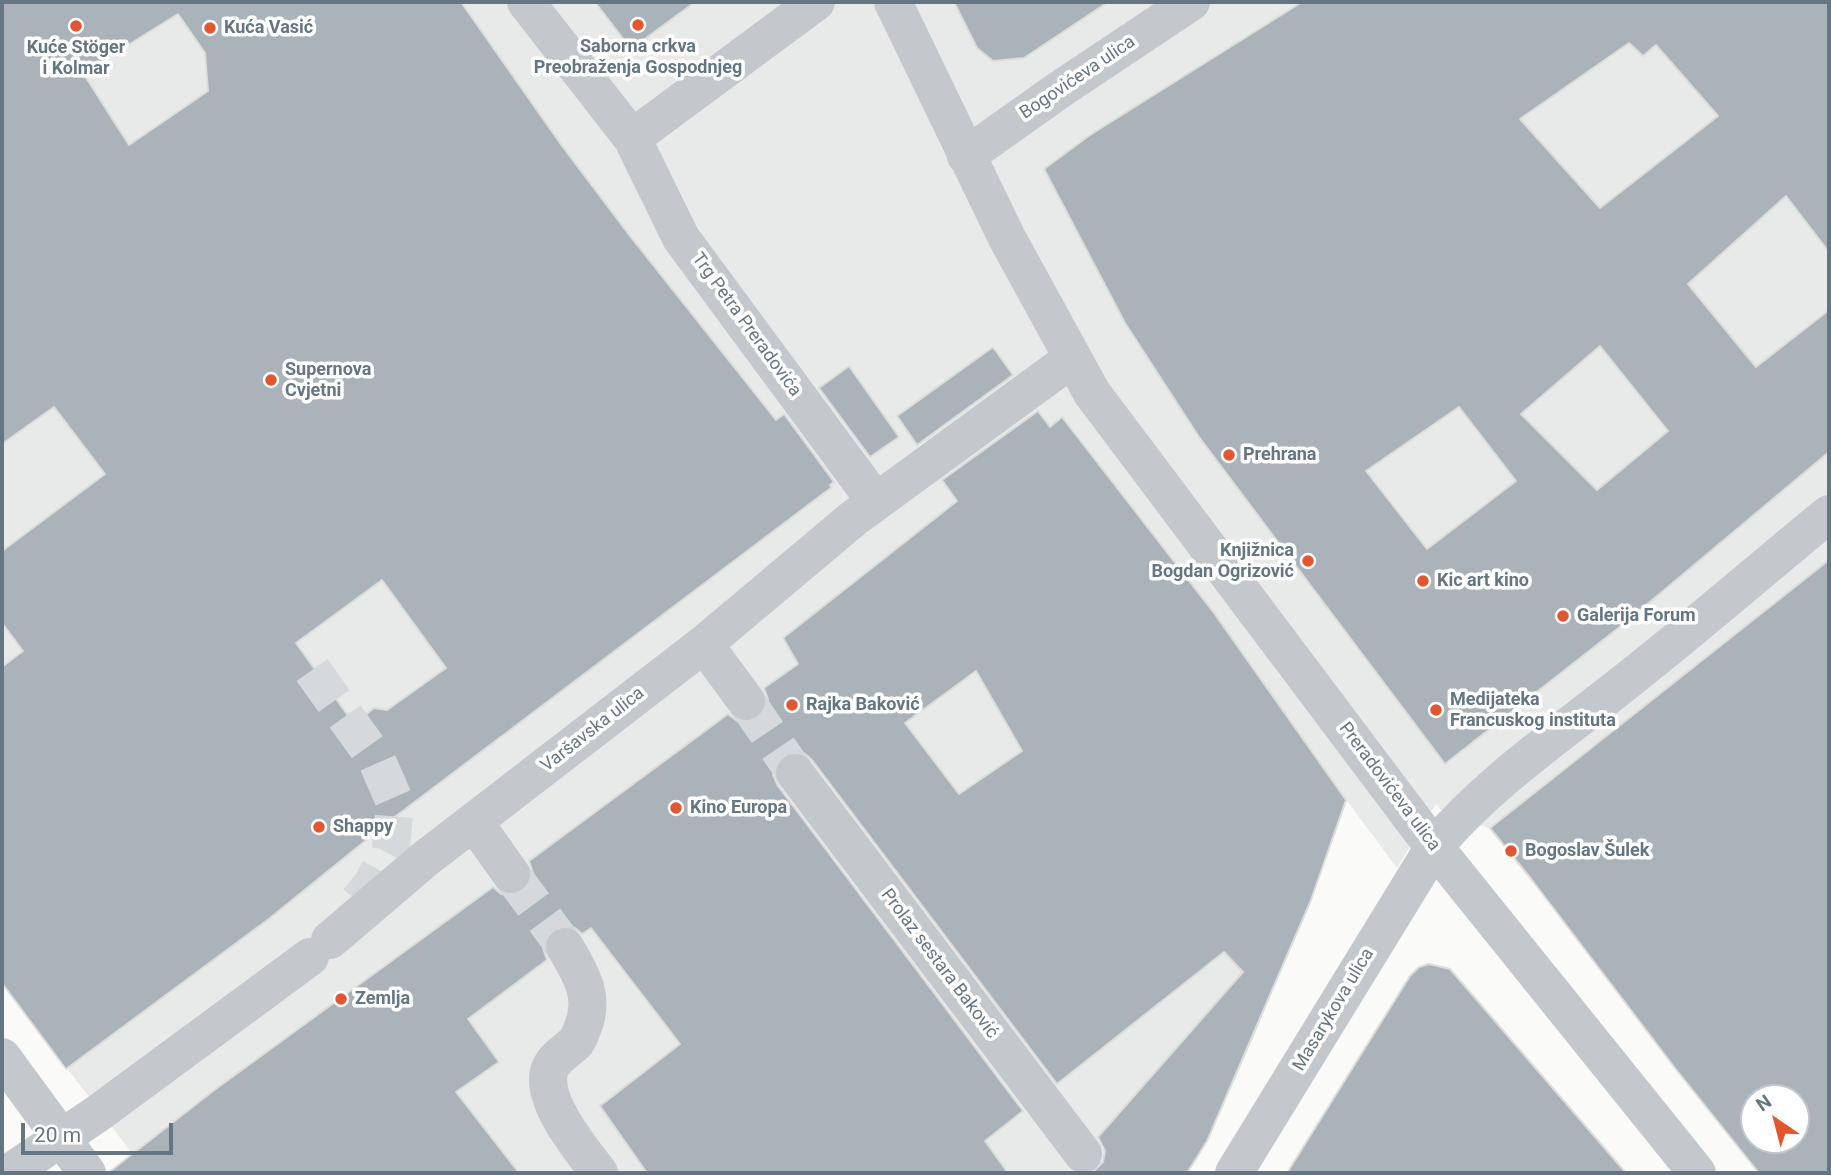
<!DOCTYPE html>
<html>
<head>
<meta charset="utf-8">
<style>
	body { margin:0 }
	#map { position:relative; width:1831px; height:1175px; overflow:hidden; background:#fafaf8; font-family:Roboto,sans-serif }
	canvas { display:block }
	.frame { position:absolute; inset:0; border:4px solid #657683; pointer-events:none }
	.north { position:absolute; left:1740px; top:1084px; width:70px; height:70px; box-sizing:border-box; background:#fff; border:2px solid #c1c8cd; border-radius:50%; rotate:325deg; font-size:19px; font-weight:700; line-height:28px; text-align:center; color:#657683 }
	.north::after { content:''; display:block; margin:auto; width:24px; height:32px; background:#e4572e; clip-path:polygon(50% 0,100% 100%,50% 72%,0 100%) }
	.scale { position:absolute; left:21px; top:1123px; width:152px; height:32px; box-sizing:border-box; border:4px solid #657683; border-top:0; padding-left:9px; font-size:21px; line-height:24px; white-space:nowrap; color:#657683; -webkit-text-stroke:5px #fff; paint-order:stroke }
</style>
</head>
<body>
<div id="map">
<canvas width="1831" height="1175"></canvas>
<div class="frame"></div>
<div class="north">N</div>
<div class="scale">20 m</div>
</div>
<script>
const c = document.querySelector('canvas').getContext('2d');
c.lineJoin = 'round';
function fillPath(path, color) { c.fillStyle = color; c.fill(path, 'evenodd'); }
function strokePath(path, color, width, dash) { c.strokeStyle = color; c.lineWidth = width; c.lineCap = dash ? 'butt' : 'round'; c.setLineDash(dash || []); c.stroke(path); }
function write(font, color, halo, rows, align = 'center') {
  c.font = font + ' Roboto,sans-serif'; c.lineWidth = 7; c.setLineDash([]); c.textBaseline = 'middle'; c.strokeStyle = halo; c.fillStyle = color; for (const [text, x, y, turn = 0] of rows) {
    c.save(); c.translate(x, y); c.rotate((+turn || 0) * Math.PI / 180); c.textAlign = isNaN(turn) ? turn : align; if (halo) c.strokeText(text, 0, 0); c.fillText(text, 0, 0); c.restore();
  }
}
const built = new Path2D(`
	M2 2H1829V1173H1759L1675 1068 1532 880 1490 828 1479 825 1453 824 1436 804 1397 868 1347 801 1311 900 1282 965 1255 1034 1207 1142 1187 1173H147L2 983ZM1754 1098H1796V1140H1754Z`);
const building = new Path2D(`
	M2 2H461L562 146 630 236 776 420 784 414 834 482 830 485 832 487 396 816 270 918 66 1069 2 983V667L23 651 2 623V551L105 474 54 407 2 444ZM178 14 205 53 208 91 129 145 83 73ZM382 580 446 668 387 710 374 708 354 724 296 643Z
	M595 2H695L631 49Z
	M954 2H1108L1024 58 993 61 977 48Z
	M1302 2H1829V252L1786 196 1688 284 1756 367 1829 310V452L1626 622 1445 764 1199 437 1125 323 1044 169 1090 135ZM1629 43 1643 56 1656 45 1718 116 1600 208 1520 119ZM1600 346 1668 431 1597 490 1521 414ZM1459 407 1516 481 1427 549 1366 471Z
	M993 347 1013 375 917 445 897 416Z
	M849 366 899 437 870 457 819 388Z
	M1038 411 1050 427 1062 417 1214 613 1346 800 1311 900 1207 1141 1187 1173H1092L1103 1162 1105 1151 1098 1137 1243 972 1224 952 1057 1084 812 760 804 753 793 751 782 755 775 764 773 775 778 786 1023 1111 985 1141 1008 1173H647L600 1106 680 1044 591 928 582 934 575 928 565 925 553 929 546 937 543 948 547 960 468 1019 499 1062 456 1092 519 1173H108L213 1091 493 887 501 894 512 896 524 891 531 884 533 873 529 861 728 714 737 721 748 723 759 718 766 710 768 699 764 688 798 664 783 638 957 501 942 480ZM976 671 1022 751 959 794 905 723Z
	M1829 560V1173H1759L1675 1068 1532 880 1490 828ZM1754 1098H1796V1140H1754Z
	M1429 964 1450 969 1626 1173H1287L1410 976 1419 967Z`);
const minorTunnel = new Path2D(`
	M312 670 377 761 395 802 391 849 371 886 346 916
	M746 701 795 773
	M511 874 565 947`);
const minor = new Path2D(`
	M526 2 632 138 816 2
	M893 2 1007 238 1092 393 1420 829 1697 1173
	M632 138 681 238 876 502
	M966 156 1062 88 1191 2
	M704 644 746 701
	M795 773 1083 1154
	M474 822 511 874
	M330 940 425 859 704 644 854 518 1073 358
	M565 947C581 974 595 996 583 1027 581 1032 579 1038 576 1042 564 1054 548 1060 548 1079 548 1110 581 1149 599 1173
	M2 1057 87 1173
	M9 1173 97 1114 310 957
	M1234 1173 1434 847C1487 784 1556 737 1619 687 1691 631 1759 571 1829 514`);
const markers = [
	[638,25,7,"#e4572e"],
	[76,26,7,"#e4572e"],
	[210,28,7,"#e4572e"],
	[271,380,7,"#e4572e"],
	[1229,455,7,"#e4572e"],
	[1308,561,7,"#e4572e"],
	[1423,581,7,"#e4572e"],
	[1563,616,7,"#e4572e"],
	[792,705,7,"#e4572e"],
	[1436,710,7,"#e4572e"],
	[676,808,7,"#e4572e"],
	[319,827,7,"#e4572e"],
	[1511,851,7,"#e4572e"],
	[341,999,7,"#e4572e"]
];
const poiNames = [
	["Kuća Vasić",224,28],
	["Saborna crkva",638,47,"center"],
	["Preobraženja Gospodnjeg",638,68,"center"],
	["Kuće Stöger",76,48,"center"],
	["i Kolmar",76,69,"center"],
	["Supernova",285,370],
	["Cvjetni",285,391],
	["Prehrana",1243,455],
	["Knjižnica",1294,551,"right"],
	["Bogdan Ogrizović",1294,572,"right"],
	["Kic art kino",1437,581],
	["Galerija Forum",1577,616],
	["Medijateka",1450,700],
	["Francuskog instituta",1450,721],
	["Rajka Baković",806,705],
	["Kino Europa",690,808],
	["Shappy",333,827],
	["Bogoslav Šulek",1525,851],
	["Zemlja",355,999]
];
const streetNames = [
	["Bogovićeva ulica",1078,78,-34],
	["Trg Petra Preradovića",746,325,54],
	["Varšavska ulica",593,730,-38],
	["Preradovićeva ulica",1389,787,53],
	["Prolaz sestara Baković",939,964,53],
	["Masarykova ulica",1334,1010,-59]
];
fillPath(built, '#e8e9e9');
fillPath(building, '#aab3b9');
strokePath(building, '#dcdcda', 2);
strokePath(minorTunnel, '#d5d9db', 38, [38, 19]);
strokePath(minor, '#c3c8cc', 38);
for (const [x, y, r, color] of markers) { const dot = new Path2D(); dot.arc(x, y, r, 0, 2 * Math.PI); c.fillStyle = color; c.fill(dot); strokePath(dot, '#fff', 2.5); }
write('bold 18px', '#657683', '#fff', poiNames, 'left');
write('18px', '#657683', '#fff', streetNames);
</script>
</body>
</html>
